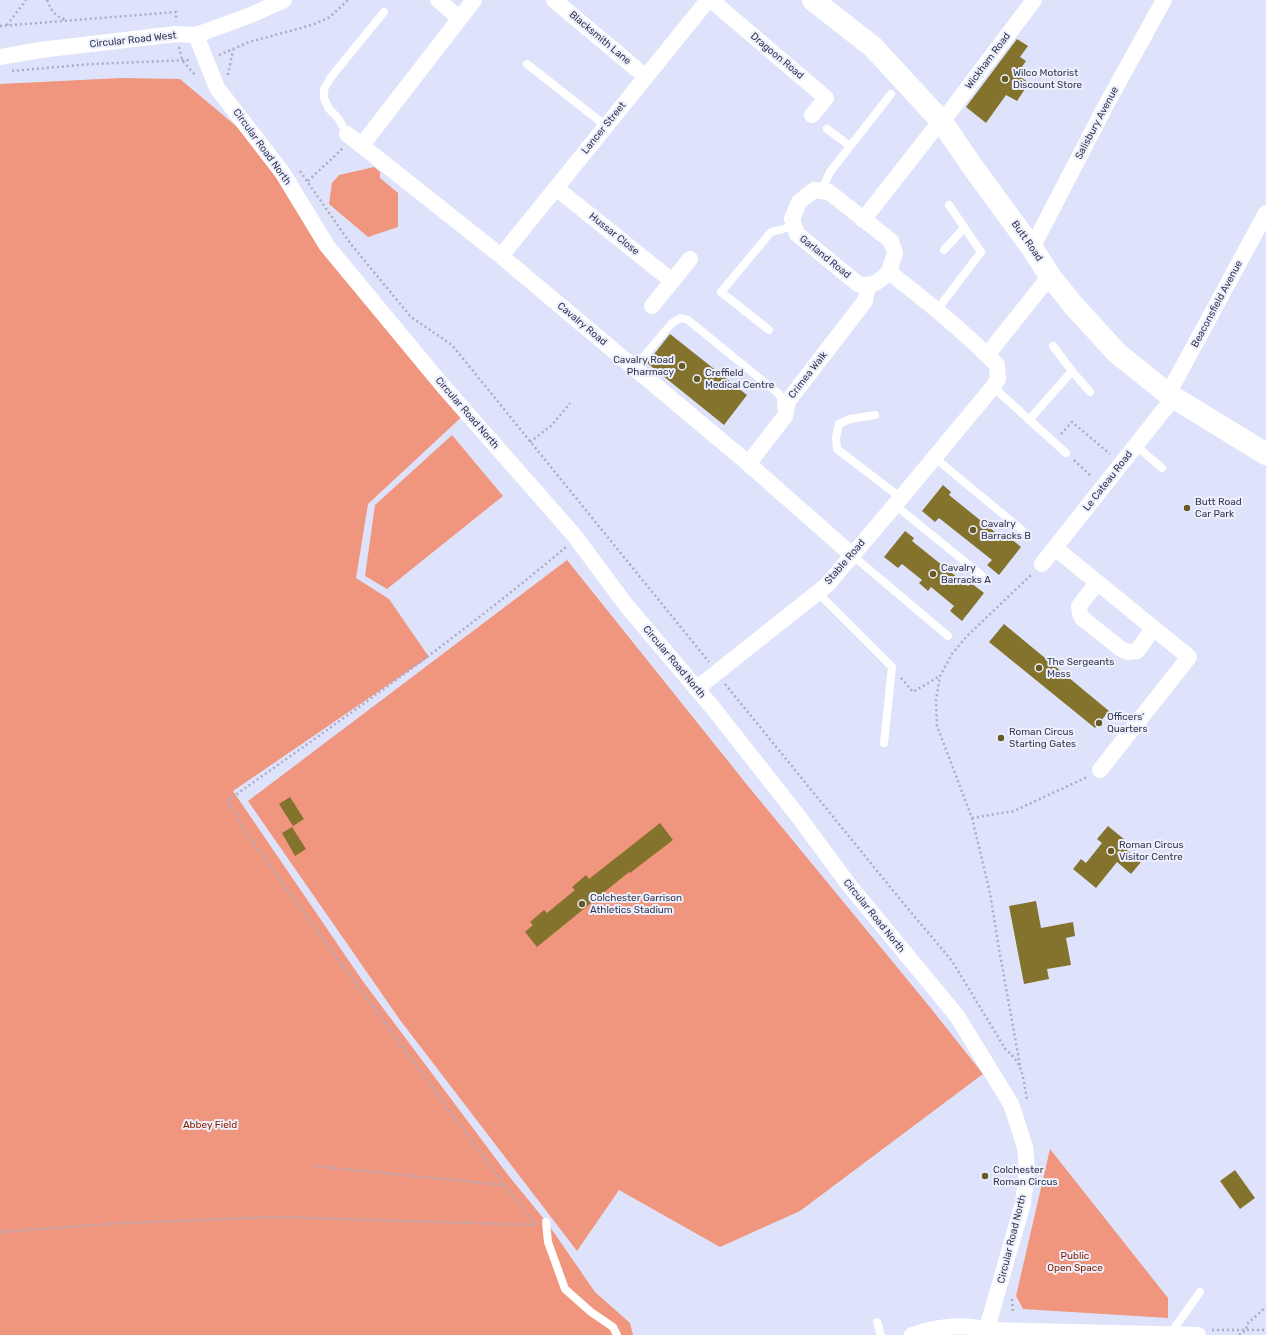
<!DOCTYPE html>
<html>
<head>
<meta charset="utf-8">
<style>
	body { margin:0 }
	canvas { display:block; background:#dee3fb }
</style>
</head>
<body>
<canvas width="1266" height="1335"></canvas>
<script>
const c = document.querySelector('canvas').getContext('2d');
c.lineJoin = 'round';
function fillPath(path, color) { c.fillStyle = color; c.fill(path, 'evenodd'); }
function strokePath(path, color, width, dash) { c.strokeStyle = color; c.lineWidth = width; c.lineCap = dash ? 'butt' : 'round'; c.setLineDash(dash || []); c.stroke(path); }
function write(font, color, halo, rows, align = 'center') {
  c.font = font + ' Rubik,sans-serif'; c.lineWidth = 4; c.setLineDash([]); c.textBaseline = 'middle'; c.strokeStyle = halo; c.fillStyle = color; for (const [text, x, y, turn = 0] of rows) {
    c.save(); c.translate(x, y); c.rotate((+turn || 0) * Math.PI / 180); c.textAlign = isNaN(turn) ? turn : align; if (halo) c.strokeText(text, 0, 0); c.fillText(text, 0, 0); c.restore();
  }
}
const green = new Path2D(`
	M121 78 180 79 266 151 302 202 468 411 368 504 356 578 389 599 429 657 233 791 362 980 508 1175 548 1224 595 1292 630 1323 633 1335H0V84Z
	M374 167 380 172V178L398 193V227L368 237 329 204 332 183 339 175Z
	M452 435 503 496 387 589 365 576 375 505Z
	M567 560 748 786 929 1006 983 1074 800 1211 720 1247 619 1190 577 1251 400 1020 248 801Z
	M1050 1149 1168 1298V1318L1023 1309 1016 1296Z`);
const building = new Path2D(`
	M1017 39 1028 46 1020 57 1026 61 1017 74 1029 83 1017 101 1006 95 986 123 966 107Z
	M670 334 747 395 724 425 647 363Z
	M943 485 951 492 949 495 1006 541 1009 537 1021 547 999 575 987 565 992 560 939 518 935 522 922 511Z
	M905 531 914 538 912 541 968 586 971 583 984 593 962 621 950 611 954 606 931 587 928 591 919 583 922 580 902 564 898 568 884 557Z
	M1004 624 1109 711 1095 728 989 642Z
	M290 797 304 819 293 826 279 804Z
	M660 823 673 840 630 873 629 872 537 947 525 932 533 925 530 922 544 910 547 913 575 890 572 887 586 875 589 879Z
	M1108 826 1125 840 1121 845 1141 862 1131 874 1117 862 1096 888 1073 869 1081 859 1086 863 1102 843 1097 839Z
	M292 827 306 849 295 856 282 833Z
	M1036 901 1041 928 1073 922 1075 936 1066 938 1071 965 1047 969 1049 979 1024 984 1009 906Z
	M1235 1170 1255 1198 1240 1209 1220 1181Z`);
const path = new Path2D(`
	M47 0C51 10 55 17 67 20
	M7 25 26 0
	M0 26 176 12V21
	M179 47 182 60 195 75
	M219 55 249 42 312 25 330 17 348 0
	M12 71 92 64 191 60
	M228 75 233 50
	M300 171 350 243 411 317 452 345 709 662
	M308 181 343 148
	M1061 434 1072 422 1110 454
	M530 442 552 425 570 403
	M1074 460 1092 477
	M901 678 913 692 940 676
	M725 684 904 904 952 961 1006 1050C1024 1064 1023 1079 1027 1100
	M972 818 1014 811 1087 777
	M1020 1065 999 949 990 893 972 818 937 726 936 700 940 676 952 654 966 637 1032 574
	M314 1166 504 1185
	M535 1224 504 1185 320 935 245 831 235 812 227 801C343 719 458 638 566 547
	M0 1232 123 1223 275 1217 535 1225
	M1012 1299 1013 1314
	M1212 1330H1266
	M1239 1335 1246 1330 1247 1324 1266 1307`);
const lane = new Path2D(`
	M527 64 606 126
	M827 129 850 146
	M347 134 338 118 329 109 324 98V89L331 77 384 12
	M821 191 830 172 891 94
	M944 250 964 228
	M937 310 981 252 949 205
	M769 330 721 292 771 232 794 226
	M1053 346 1072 371 1090 392
	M634 368 672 323 681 318 688 320 779 394 782 402 781 407
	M993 387 1066 453
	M875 415 850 419 839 424 836 437 837 449 901 498
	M1029 420 1072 371
	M1135 445 1162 468
	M935 458 1022 530
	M895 505 985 578
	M852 555 948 636
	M817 592 892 667 884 743
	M546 1222 548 1242 565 1289 591 1312 613 1327 617 1335
	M877 1322 881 1335
	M1168 1333 1173 1330 1200 1292`);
const street = new Path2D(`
	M438 0 459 18
	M554 0 646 77
	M711 0 826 98 812 115
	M196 35 217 88 282 172 327 246 443 386 574 535 626 605 713 708 798 816 849 885 957 1016 1011 1104 1025 1147 1027 1170 1023 1203 985 1335
	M0 57 40 50 176 34 196 35 251 15 284 0
	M347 134 501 256 743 459 852 555
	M362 145 474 0
	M556 188 672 281
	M863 220 935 128 942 122 1034 0
	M1032 248 1106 105 1164 0
	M501 256 708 0
	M652 306 690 259
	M987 355 1050 276
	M1168 394 1266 213
	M748 464 785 416 788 401 865 301 868 286
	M1055 548 1189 657 1100 770
	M1042 564 1174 397
	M1097 583 1079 606 1080 614 1082 618 1121 649 1128 652 1137 651 1153 629
	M696 689 827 585 895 505 993 387 998 379 997 365C964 331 926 301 889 272 878 282 874 287 858 284L797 234 792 219 799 202 814 190 829 192 891 241 895 253 889 272
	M912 1335C936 1327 963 1323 987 1330L1198 1335`);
const secondary = new Path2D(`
	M813 0 873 47 942 122 972 166 1032 248 1050 276 1074 306 1117 353 1168 394 1266 454`);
const markers = [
	[1005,79,4,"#665926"],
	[682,366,4,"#665926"],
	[697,379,4,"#665926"],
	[1187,508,4,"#665926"],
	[973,530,4,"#665926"],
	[933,574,4,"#665926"],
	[1039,668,4,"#665926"],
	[1099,723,4,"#665926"],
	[1001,738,4,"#665926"],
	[1111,851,4,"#665926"],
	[582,904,4,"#665926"],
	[985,1176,4,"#665926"]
];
const streetNames = [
	["Blacksmith Lane",600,38,40],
	["Circular Road West",133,40,-6],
	["Dragoon Road",777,56,40],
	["Wickham Road",988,61,-53],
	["Salisbury Avenue",1097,123,-62],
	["Lancer Street",604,128,-51],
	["Circular Road North",262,147,54],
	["Hussar Close",614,234,39],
	["Butt Road",1027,241,55],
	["Garland Road",825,257,39],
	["Beaconsfield Avenue",1217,304,-62],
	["Cavalry Road",582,324,40],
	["Crimea Walk",808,375,-52],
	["Circular Road North",467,413,49],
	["Le Cateau Road",1108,481,-52],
	["Stable Road",845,562,-49],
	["Circular Road North",674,662,50],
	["Circular Road North",874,916,51],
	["Circular Road North",1012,1239,-76]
];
const poiNames = [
	["Wilco Motorist",1013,73],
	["Discount Store",1013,85],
	["Cavalry Road",674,360,"right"],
	["Pharmacy",674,372,"right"],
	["Creffield",705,373],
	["Medical Centre",705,385],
	["Butt Road",1195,502],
	["Car Park",1195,514],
	["Cavalry",981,524],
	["Barracks B",981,536],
	["Cavalry",941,568],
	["Barracks A",941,580],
	["The Sergeants",1047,662],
	["Mess",1047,674],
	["Officers'",1107,717],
	["Quarters",1107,729],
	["Roman Circus",1009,732],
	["Starting Gates",1009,744],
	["Roman Circus",1119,845],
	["Visitor Centre",1119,857],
	["Colchester Garrison",590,898],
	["Athletics Stadium",590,910],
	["Colchester",993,1170],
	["Roman Circus",993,1182]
];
const parkNames = [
	["Abbey Field",210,1125],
	["Public",1075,1256],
	["Open Space",1075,1268]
];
fillPath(green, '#f1967e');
fillPath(building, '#84732c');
strokePath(path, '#a8adc5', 2.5, [2, 3]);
strokePath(lane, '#fff', 8);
strokePath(street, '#fff', 16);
strokePath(secondary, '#fff', 22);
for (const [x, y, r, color] of markers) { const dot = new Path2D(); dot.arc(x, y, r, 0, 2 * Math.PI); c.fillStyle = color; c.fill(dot); strokePath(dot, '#eef1fd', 1.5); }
write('10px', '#343850', '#eef1fd', streetNames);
write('10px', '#343850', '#eef1fd', poiNames, 'left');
write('10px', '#8b2000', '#eef1fd', parkNames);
</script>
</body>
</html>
